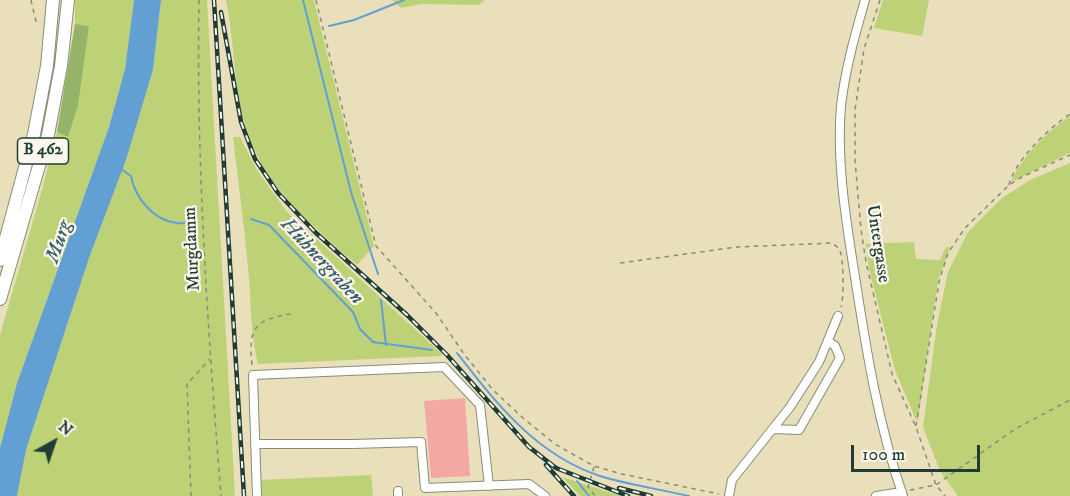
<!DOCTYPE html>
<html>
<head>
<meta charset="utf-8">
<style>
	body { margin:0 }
	#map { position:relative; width:1070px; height:496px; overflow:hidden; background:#e9dfbb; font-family:"IM FELL DW Pica",serif }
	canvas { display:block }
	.north { position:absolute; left:24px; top:412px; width:60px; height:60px; -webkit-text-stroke:4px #fbf7ec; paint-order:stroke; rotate:40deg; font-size:16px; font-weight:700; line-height:24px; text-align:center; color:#1f3d34 }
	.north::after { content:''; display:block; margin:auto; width:21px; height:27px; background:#1f3d34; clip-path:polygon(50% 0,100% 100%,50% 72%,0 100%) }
	.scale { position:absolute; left:851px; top:445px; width:129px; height:27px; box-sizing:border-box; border:3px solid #1f3d34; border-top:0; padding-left:8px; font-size:18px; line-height:21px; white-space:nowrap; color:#1f3d34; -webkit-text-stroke:4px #fbf7ec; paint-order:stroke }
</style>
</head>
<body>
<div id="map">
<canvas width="1070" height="496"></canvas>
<div class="north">N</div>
<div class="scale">100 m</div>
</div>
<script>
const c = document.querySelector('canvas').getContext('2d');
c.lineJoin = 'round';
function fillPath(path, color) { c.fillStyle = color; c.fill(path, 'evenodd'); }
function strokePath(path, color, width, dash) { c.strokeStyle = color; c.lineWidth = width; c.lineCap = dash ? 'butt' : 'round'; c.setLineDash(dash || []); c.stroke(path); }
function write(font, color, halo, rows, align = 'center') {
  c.font = font + ' "IM FELL DW Pica",serif'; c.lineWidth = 4.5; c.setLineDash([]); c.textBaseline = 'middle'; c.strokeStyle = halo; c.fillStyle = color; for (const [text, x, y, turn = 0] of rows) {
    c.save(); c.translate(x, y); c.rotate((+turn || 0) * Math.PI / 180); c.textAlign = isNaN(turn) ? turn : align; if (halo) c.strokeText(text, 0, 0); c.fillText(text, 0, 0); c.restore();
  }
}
const green = new Path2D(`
	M75 0H134L125 69 109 127 17 383 0 448V335L43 186 57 132 67 137 89 26 75 24Z
	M161 0H207L235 496H17L26 450 89 258 126 160 153 70Z
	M226 0H314L374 246 357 265C315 228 265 187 247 132 233 89 235 43 226 0Z
	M392 0H485L479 5 421 4 401 8Z
	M883 0H929L922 36 874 28Z
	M1070 116V153L1011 182C1022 156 1047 132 1070 116Z
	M233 137H240L257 170 287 212 442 354 441 356 258 364C252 340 251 316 250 291 246 239 239 188 233 137Z
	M1070 163V496H958L940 471 923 427 937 325 948 272 968 232 1002 198 1030 180Z
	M914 242 916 259 940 260 946 247H950L938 281 918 420H916L895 370 869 269 866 244Z
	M371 475 373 496H260L259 480Z
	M562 477 621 496H580Z`);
const forest = new Path2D(`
	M75 24 89 26 78 105 68 137 57 132Z`);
const water = new Path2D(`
	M134 0H161L153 70 126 160 89 258 26 450 17 496H0V448L17 383 109 127 125 69Z`);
const stream = new Path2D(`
	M303 0 351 192 378 274
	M329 26 354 20 404 0
	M121 169 131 176C135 198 154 221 177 223 183 224 190 222 197 222
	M251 219 269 225 353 312 360 329 373 342 432 350
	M381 300 386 345
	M457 353C496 403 536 455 600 476 629 485 659 489 689 496
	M577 481 589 496`);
const building = new Path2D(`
	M465 398 470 476 431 478 424 401Z`);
const path = new Path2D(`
	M31 0 37 26
	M199 0C196 165 208 331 221 496
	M316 0 376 246 436 313 464 354 493 390 523 418 555 444 576 456 594 466 622 474 719 494
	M880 0 864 49 855 110V160L861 230 866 262 892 374 916 427 936 485 945 496
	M1009 185C1015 160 1049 128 1070 114
	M620 263 737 247 832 243C834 245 838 247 839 249 844 256 844 298 841 307
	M252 365C248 329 254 319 292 314
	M916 426 939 282 948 253 965 228 1009 185 1022 177 1070 155
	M594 467 588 487 595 496
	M910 490 936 485 1015 429 1070 400
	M191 496 187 384 210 359`);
const minor = new Path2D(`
	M865 0C855 35 845 70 841 106 836 163 847 227 856 283 867 355 879 427 903 496
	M773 429 799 430 840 358 835 346 829 342
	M257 444H353L421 442 425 488 529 484 545 496
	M398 491V496
	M257 496 253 375 444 367 480 405 489 486
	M729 496 732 480 790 407 819 362 838 316
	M876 496 902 492`);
const highway = new Path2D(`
	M0 260 34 134 47 66 53 0
	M0 299 48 135 61 66 68 0`);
const rail = new Path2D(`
	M214 0 244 496
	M221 12 241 122 255 159 278 193 315 232 407 315 447 355 529 447 556 468 628 496
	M546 465 574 496
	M619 488 651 496`);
const shields = [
	[43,151,51]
];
const shieldNames = [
	["B 462",43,151]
];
const streetNames = [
	["Untergasse",877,244,81],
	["Murgdamm",193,249,-93]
];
const waterNames = [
	["Murg",60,242,-71],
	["Hühnergraben",321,262,47]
];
fillPath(green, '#bdd276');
fillPath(forest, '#96b467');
fillPath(water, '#629fd3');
strokePath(stream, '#629fd3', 2);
fillPath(building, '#f3a8a4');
strokePath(minor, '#848e78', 10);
strokePath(highway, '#848e78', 14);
strokePath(path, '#848e78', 1.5, [4.5, 4.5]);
strokePath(minor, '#fff', 8);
strokePath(highway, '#fff', 12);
strokePath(rail, '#1f3d34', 4.5);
strokePath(rail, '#fbf7ec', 2, [7]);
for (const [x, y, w] of shields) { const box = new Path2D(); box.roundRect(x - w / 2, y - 13, w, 26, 4.5); c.fillStyle = '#fbf7ec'; c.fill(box); strokePath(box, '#1f3d34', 1.5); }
write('bold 16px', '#1f3d34', null, shieldNames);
write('18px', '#1f3d34', '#fbf7ec', streetNames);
write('italic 20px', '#365f6c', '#fbf7ec', waterNames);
</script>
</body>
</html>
